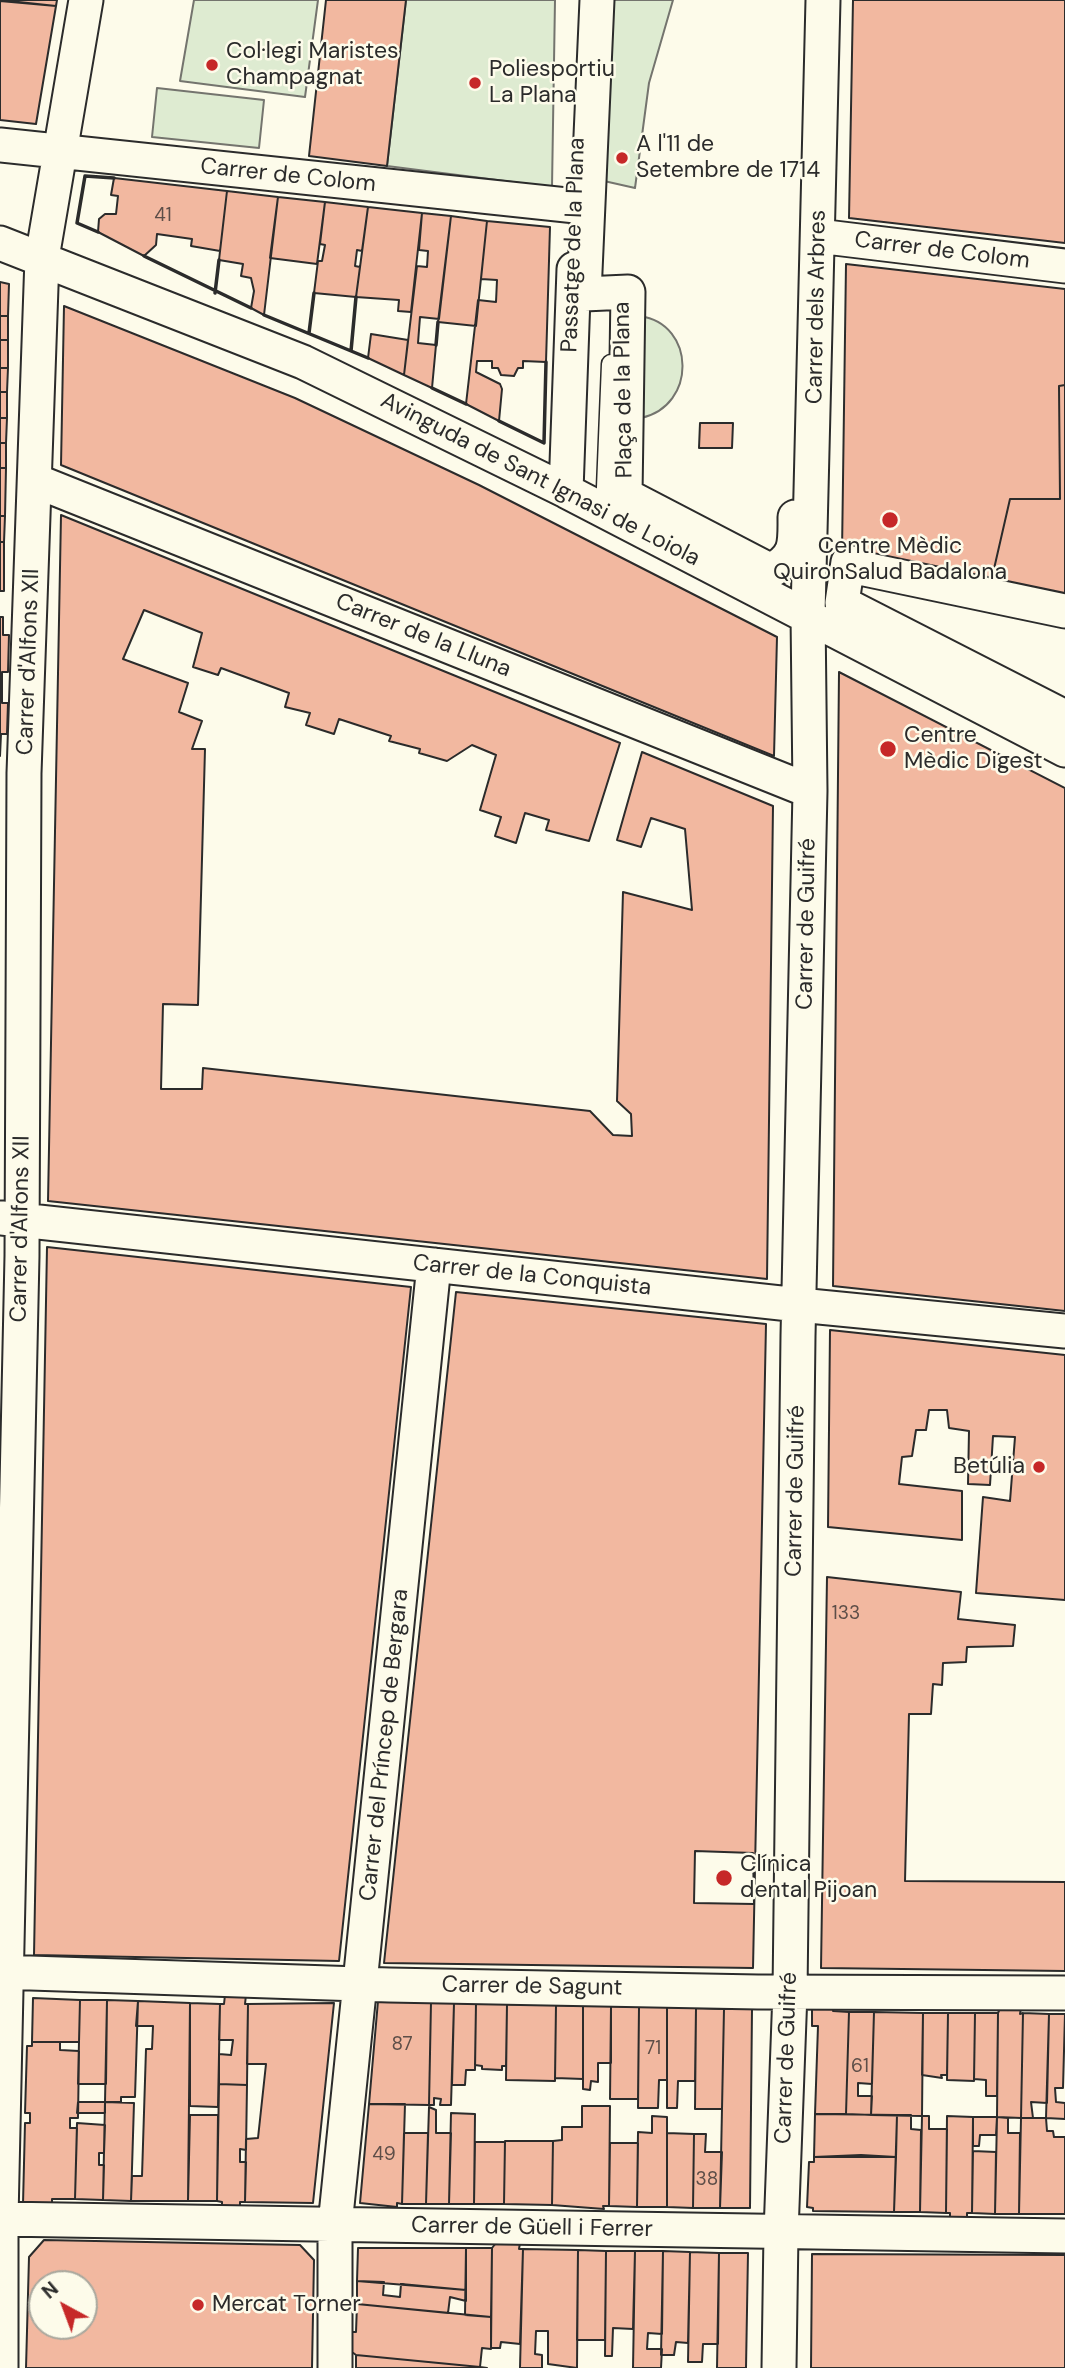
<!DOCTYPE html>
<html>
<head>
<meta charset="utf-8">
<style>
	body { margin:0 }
	#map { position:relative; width:1065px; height:2368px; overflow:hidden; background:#fdfbea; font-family:"DM Sans",sans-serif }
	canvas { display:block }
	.north { position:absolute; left:28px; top:2270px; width:70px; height:70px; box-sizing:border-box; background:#fdfbea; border:2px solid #a9a89e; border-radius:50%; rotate:319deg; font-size:19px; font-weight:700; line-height:28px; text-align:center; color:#2b2b2b }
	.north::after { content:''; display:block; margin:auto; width:24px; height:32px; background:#c62828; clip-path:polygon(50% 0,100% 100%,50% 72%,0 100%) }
</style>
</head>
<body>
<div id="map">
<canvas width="1065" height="2368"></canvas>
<div class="north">N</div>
</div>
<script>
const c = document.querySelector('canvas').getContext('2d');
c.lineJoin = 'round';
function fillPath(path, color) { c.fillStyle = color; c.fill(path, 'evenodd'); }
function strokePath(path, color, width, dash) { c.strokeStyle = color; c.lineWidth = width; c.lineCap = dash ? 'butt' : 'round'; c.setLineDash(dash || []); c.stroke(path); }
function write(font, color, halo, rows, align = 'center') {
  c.font = font + ' "DM Sans",sans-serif'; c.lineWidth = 5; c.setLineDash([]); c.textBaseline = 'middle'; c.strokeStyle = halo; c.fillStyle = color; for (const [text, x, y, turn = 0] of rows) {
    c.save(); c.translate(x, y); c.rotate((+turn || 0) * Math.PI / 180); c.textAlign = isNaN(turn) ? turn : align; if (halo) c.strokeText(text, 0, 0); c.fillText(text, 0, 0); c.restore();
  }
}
const green = new Path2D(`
	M194 0H318L305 97 180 81Z
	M406 0H555L552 187 387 166Z
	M607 0H673L649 83 635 188 604 181Z
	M157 88 264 100 259 148 152 137Z
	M640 316C696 324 697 406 641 418Z`);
const building = new Path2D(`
	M0 0H57L56 6Z
	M326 0H406L387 166 309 156Z
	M853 0H1065V243L849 218Z
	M0 1 56 6 36 124 0 120Z
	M114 178 227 191 220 251 191 246 192 239 157 234 156 245 144 256 98 232 99 219 105 214H116L118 196 111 195Z
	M227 191 278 197 264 315 251 308 254 291 251 278 241 276 243 264 219 260Z
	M278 197 325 202 317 264 270 258Z
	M325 202 368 207 362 251 357 250 355 266 360 267 356 297 314 293 318 261H322L325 245 320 244Z
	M368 207 422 213 411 312 398 311 399 300 356 297Z
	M422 213 451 216 439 319 420 317 418 343 436 345 432 388 404 375 417 266 427 267 428 251 419 250Z
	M451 216 487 221 476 326 438 322Z
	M487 221 550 227 546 362 523 361V368H518L514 376 501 375 498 368H492V361H477L476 372 500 384 502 389 499 421 466 404 478 300 496 302 497 280 481 279Z
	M846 264 1065 289V385L1059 386 1060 499H1010L988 595 842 552Z
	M0 282 9 284 8 316H0Z
	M64 306 295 398 479 485 777 637 774 756 61 465Z
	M0 316H8V340H0Z
	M371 334 408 340 404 375 368 358Z
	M0 340H8V368H0Z
	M0 368H8L7 392H0Z
	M1065 385V611L988 595 1010 499H1060L1059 386Z
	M0 392H7V418H0Z
	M0 418H7L6 443H0Z
	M700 423H733L732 448H699Z
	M0 443H6V468H0Z
	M0 468H6L5 516H0Z
	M61 515 620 743 589 841 546 830 549 820 525 813 516 843 495 836 501 817 480 810 496 755 472 745 447 761 419 753 420 749 389 741 391 736 339 719 334 734 306 725 310 713 285 707 289 693 221 668 218 675 193 667 202 633 144 610 123 659 188 683 179 712 202 721 192 749H205L198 1005 163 1004 161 1089H202L203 1068 590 1111 613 1135 632 1136 631 1114 617 1101 623 892 692 910 685 829 651 818 641 847 617 840 642 752 773 806 767 1279 48 1201Z
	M0 516H5L4 542H0Z
	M0 542H4V591H0Z
	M0 617H3V635H9L8 672H2V703H8L7 734H1L0 756Z
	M839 672 1065 788V1311L833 1286Z
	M47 1247 411 1287 339 1961 34 1955Z
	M456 1292 766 1324 753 1968 384 1963Z
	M830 1330 1065 1355V1600L976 1593 983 1497 1010 1501 1015 1437 993 1436 990 1485 968 1484 969 1431 949 1428 947 1410H929L926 1430H916L912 1456 902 1457 899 1484 962 1491V1540L828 1527Z
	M827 1577 961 1592 958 1619 1015 1625 1013 1646 967 1647 966 1662 943 1663 942 1685 933 1684 931 1714H909L905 1881 1065 1882V1971L821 1968Z
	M695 1851 753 1853 754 1904 694 1903Z
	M225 1995H246L245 2004H248L247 2085 219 2084V2054L231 2055 233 2040H219L220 2004H224Z
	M408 1997H426V2003L431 2002 429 2105 369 2104 378 2001 408 2002Z
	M33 1998 80 2000 79 2042H32Z
	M80 2000H107L106 2084H78Z
	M107 2000 138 2001 135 2097H121V2102H105Z
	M138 2001 190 2003 188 2201H131L132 2176H142L146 2049H152L153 2026H136Z
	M431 2002 454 2003 451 2105H440L441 2099 434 2098V2105H429Z
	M190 2003 220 2004 218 2107 190 2106Z
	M334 2003 313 2203 245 2202 246 2139 258 2138 266 2064H247L248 2004Z
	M454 2003H476L475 2070H466L465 2085H452Z
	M476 2003 507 2004 506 2066H502V2070L482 2069V2066L475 2065Z
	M507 2004 556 2005 555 2081 506 2080Z
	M556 2005 583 2006V2079L555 2078Z
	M583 2006H611V2063H598V2082L591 2081 590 2090 583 2089Z
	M611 2006 639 2007 638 2099H610Z
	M1001 2006 1021 2008 1020 2014 1023 2013 1021 2118 997 2117 998 2013Z
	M639 2007H667V2080H659L658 2108H638Z
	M667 2007 696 2008 695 2081H678L677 2108H667Z
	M812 2007H834L833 2011 849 2012 846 2114H815L818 2026H812Z
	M696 2008 724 2009 722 2109H695Z
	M724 2009H752L750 2208H720Z
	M849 2012H874L872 2084 858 2083V2096H872L871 2115 846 2114Z
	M874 2012 923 2013 922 2116 871 2115Z
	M923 2013H948L947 2075H941L942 2078 922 2075Z
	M948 2013H975L974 2081 947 2080Z
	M975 2013H998L997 2096H986V2080L974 2079Z
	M1023 2013 1049 2014 1047 2103 1031 2102 1033 2118H1021Z
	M1049 2014H1065L1063 2088H1055L1056 2102 1065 2103V2119L1046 2118Z
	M32 2042H60V2050L79 2051 78 2118H70V2128H77L75 2199H52V2205L23 2204 25 2123H30V2113H25L27 2046H32Z
	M219 2084 247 2085 246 2150 240 2149V2162H246L245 2202H240V2207H222V2202L217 2201Z
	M78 2102H105V2113H77Z
	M105 2102 134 2103 131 2201 103 2200Z
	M369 2104H405L402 2204 397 2203V2207L360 2203Z
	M582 2106H610L609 2206H603L604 2209 552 2205 553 2141 562 2140V2127H582Z
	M429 2107 436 2110V2133H451L449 2204H426Z
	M451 2113 475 2114 474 2204H449Z
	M815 2114 897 2115 896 2157H814Z
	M190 2115H218L217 2201H188Z
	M897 2115H911V2129L921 2130 920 2212H894Z
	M652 2116 667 2117V2207H637L638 2132 652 2133Z
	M922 2116H929V2129H947L946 2213 920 2212Z
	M947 2116 973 2117 972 2213H967V2219H950V2213H946Z
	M973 2117H997L996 2135H980L979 2146H973Z
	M997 2117 1008 2118V2133H1020L1019 2214H995Z
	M1021 2118H1046L1047 2131H1053L1054 2137H1065V2214H1019Z
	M77 2123 105 2125 104 2153H99V2165H104L103 2200 75 2199Z
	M404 2133H428L426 2204H402Z
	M667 2133 694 2134 693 2208 667 2207Z
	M694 2134H706L705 2152H722L720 2208H693Z
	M505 2141H553L552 2205 504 2204Z
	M475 2142H505L504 2204H474Z
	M610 2143H638L637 2207 609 2206Z
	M973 2151 996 2152 995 2214 972 2213Z
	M861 2155 896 2157 894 2212 813 2211V2208L807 2207 809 2162H814V2157Z
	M44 2240 300 2245 314 2260 312 2368H26L29 2257ZM42 2284H84V2326H42Z
	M496 2243H520L519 2249H523L520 2344 501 2342 500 2348H491L492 2248Z
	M358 2248H466V2290L357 2281Z
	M466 2248H492L491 2317 465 2315Z
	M523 2249 578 2250 577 2368 548 2364V2331H536L535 2354 542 2355V2368H520Z
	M578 2250 606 2251 605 2340H577Z
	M606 2251H635L633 2329 613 2328 612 2356H605Z
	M635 2251H663L662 2334 648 2333 647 2349H662L661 2368H633Z
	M663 2251 690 2252 688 2343 676 2342 674 2355H661Z
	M690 2252 719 2253 718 2344H703L702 2362H688Z
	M719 2253H748L746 2368H717Z
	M812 2254 1065 2255V2368H811Z
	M357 2281 384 2282 383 2295 400 2297 401 2284 466 2290V2301L450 2297 448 2313 357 2304Z
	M357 2304 491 2317V2349L482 2348 480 2367 356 2355 352 2352V2332H356Z
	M356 2355 480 2367 487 2368H356Z`);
const lane = new Path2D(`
	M605 512 611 364`);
const street = new Path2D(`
	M597 0 584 294 628 292 625 495 771 571C797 556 795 544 795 517
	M0 145 576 206
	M818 236 1065 266
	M0 243 303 362 566 491 1065 750
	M36 481 810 791
	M566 491 574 269
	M1065 611 855 567 848 562 842 603 1065 717
	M2 1218 799 1305 1065 1331
	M0 1972 389 1985 758 1992 1065 1993
	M0 2219 1065 2236
	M1 2368V2219L22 1256 24 773 42 258 86 0
	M335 2368V2225L434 1265
	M779 2368 781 2233 790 1992 798 1336 810 791 808 614 823 0`);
const wall = new Path2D(`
	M98 232 77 223 85 176 114 178
	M144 256 251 308
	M215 293 219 260
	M264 315 368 358
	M309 333 314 293
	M436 345 438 322
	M351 351 356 297
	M432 388 466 404
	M499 421 544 443 546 362`);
const markers = [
	[212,65,7,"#c62828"],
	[475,83,7,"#c62828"],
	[622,158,7,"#c62828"],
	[890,520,9,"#c62828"],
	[888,749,9,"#c62828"],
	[1039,1467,7,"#c62828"],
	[724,1878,9,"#c62828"],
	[198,2305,7,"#c62828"]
];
const numberNames = [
	["41",163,216],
	["133",846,1614],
	["87",402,2045],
	["71",653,2049],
	["61",860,2067],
	["49",384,2155],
	["38",707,2180]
];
const poiNames = [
	["Col·legi Maristes",226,52],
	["Champagnat",226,78],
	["Poliesportiu",489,70],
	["La Plana",489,96],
	["A l'11 de",636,145],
	["Setembre de 1714",636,171],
	["Centre Mèdic",890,547,"center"],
	["QuironSalud Badalona",890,573,"center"],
	["Centre",904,736],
	["Mèdic Digest",904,762],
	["Betúlia",1025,1467,"right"],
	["Clínica",740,1865],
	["dental Pijoan",740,1891],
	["Mercat Torner",212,2305]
];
const streetNames = [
	["Carrer de Colom",288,176,6],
	["Passatge de la Plana",574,245,-88],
	["Carrer de Colom",942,251,7],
	["Carrer dels Arbres",817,307,-89],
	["Plaça de la Plana",624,390,-91],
	["Avinguda de Sant Ignasi de Loiola",540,480,27],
	["Carrer de la Lluna",423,636,22],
	["Carrer d'Alfons XII",29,662,-88],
	["Carrer de Guifré",807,924,-89],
	["Carrer d'Alfons XII",21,1229,-89],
	["Carrer de la Conquista",532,1276,6],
	["Carrer de Guifré",796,1491,-89],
	["Carrer del Príncep de Bergara",385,1745,-84],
	["Carrer de Sagunt",532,1987,1],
	["Carrer de Guifré",787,2058,-88],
	["Carrer de Güell i Ferrer",532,2228,1]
];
fillPath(green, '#deebd1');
strokePath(green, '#74746e', 2);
fillPath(building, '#f2b8a0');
strokePath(building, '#2b2b2b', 2);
strokePath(lane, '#2b2b2b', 21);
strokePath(street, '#2b2b2b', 37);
strokePath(lane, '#fdfbea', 18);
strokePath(street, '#fdfbea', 33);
strokePath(wall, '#2b2b2b', 3.5);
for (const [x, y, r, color] of markers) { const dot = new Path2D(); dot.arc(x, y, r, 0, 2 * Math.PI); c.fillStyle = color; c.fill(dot); strokePath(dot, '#fdfbea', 2.5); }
write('19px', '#5d4e48', null, numberNames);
write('23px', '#2b2b2b', '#fdfbea', poiNames, 'left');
write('23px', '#2b2b2b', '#fdfbea', streetNames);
</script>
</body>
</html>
